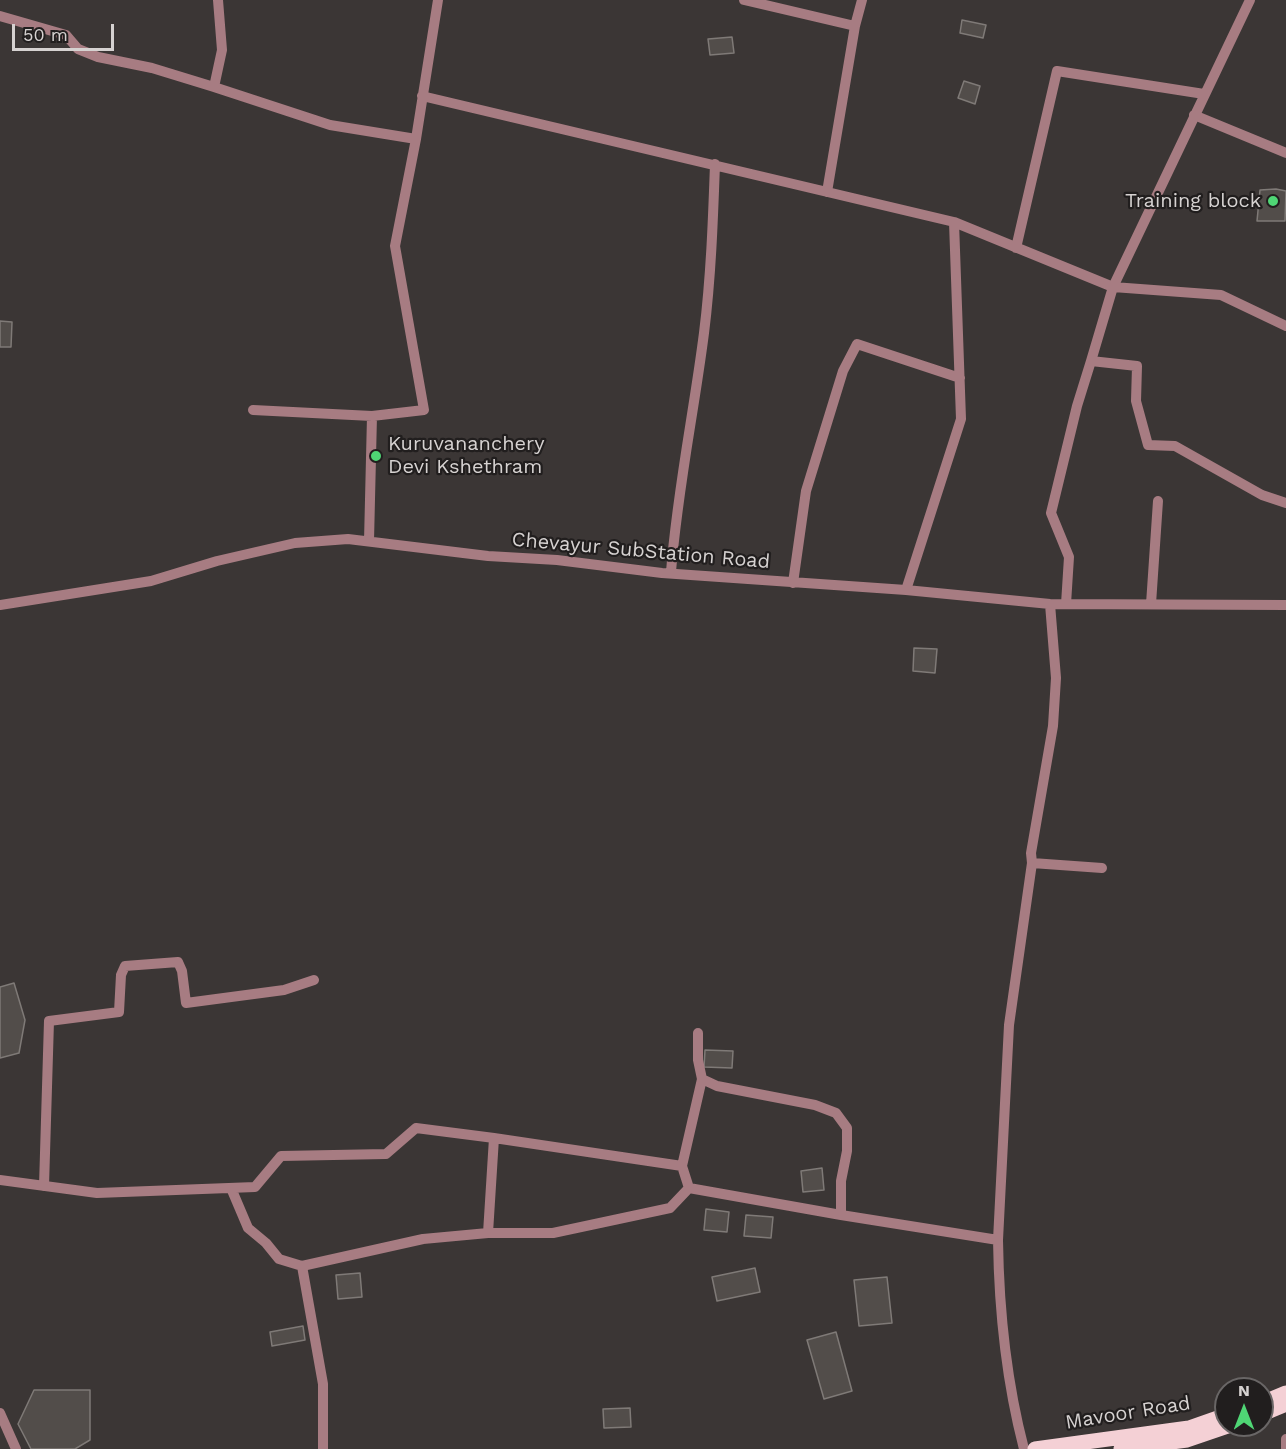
<!DOCTYPE html>
<html>
<head>
<meta charset="utf-8">
<style>
	body { margin:0 }
	#map { position:relative; width:1286px; height:1449px; overflow:hidden; background:#3b3635; font-family:"Work Sans",sans-serif }
	canvas { display:block }
	.north { position:absolute; left:1214px; top:1377px; width:60px; height:60px; box-sizing:border-box; background:#211e1e; border:2px solid #696666; border-radius:50%; rotate:0deg; font-size:16px; font-weight:700; line-height:24px; text-align:center; color:#d6d2d1 }
	.north::after { content:''; display:block; margin:auto; width:21px; height:27px; background:#4fd675; clip-path:polygon(50% 0,100% 100%,50% 72%,0 100%) }
	.scale { position:absolute; left:12px; top:24px; width:102px; height:27px; box-sizing:border-box; border:3px solid #d6d2d1; border-top:0; padding-left:8px; font-size:18px; line-height:21px; white-space:nowrap; color:#d6d2d1; -webkit-text-stroke:4px #211e1e; paint-order:stroke }
</style>
</head>
<body>
<div id="map">
<canvas width="1286" height="1449"></canvas>
<div class="north">N</div>
<div class="scale">50 m</div>
</div>
<script>
const c = document.querySelector('canvas').getContext('2d');
c.lineJoin = 'round';
function fillPath(path, color) { c.fillStyle = color; c.fill(path, 'evenodd'); }
function strokePath(path, color, width, dash) { c.strokeStyle = color; c.lineWidth = width; c.lineCap = dash ? 'butt' : 'round'; c.setLineDash(dash || []); c.stroke(path); }
function write(font, color, halo, rows, align = 'center') {
  c.font = font + ' "Work Sans",sans-serif'; c.lineWidth = 4.5; c.setLineDash([]); c.textBaseline = 'middle'; c.strokeStyle = halo; c.fillStyle = color; for (const [text, x, y, turn = 0] of rows) {
    c.save(); c.translate(x, y); c.rotate((+turn || 0) * Math.PI / 180); c.textAlign = isNaN(turn) ? turn : align; if (halo) c.strokeText(text, 0, 0); c.fillText(text, 0, 0); c.restore();
  }
}
const building = new Path2D(`
	M962 20 986 25 983 38 960 33Z
	M732 37 734 53 710 55 708 39Z
	M964 81 980 86 975 104 958 98Z
	M1276 189 1286 191 1285 221H1257L1260 190Z
	M0 321 12 322 11 347H0Z
	M914 648 937 649 935 673 913 671Z
	M14 983 25 1020 19 1053 0 1058V987Z
	M705 1050 733 1051 732 1068 704 1067Z
	M822 1168 824 1190 803 1192 801 1171Z
	M706 1209 729 1212 727 1232 704 1230Z
	M746 1215 773 1217 771 1238 744 1236Z
	M755 1268 760 1292 717 1301 712 1277Z
	M360 1273 362 1297 338 1299 336 1275Z
	M887 1277 892 1323 859 1326 854 1280Z
	M303 1326 305 1340 272 1346 270 1332Z
	M836 1332 852 1391 824 1399 807 1340Z
	M34 1390H90V1440L75 1449H31L18 1424Z
	M630 1408 631 1427 604 1428 603 1409Z`);
const minor = new Path2D(`
	M744 0 855 26 862 0
	M0 16 66 35 78 49 98 57 152 68 214 87 222 50 218 0
	M214 87 330 125 416 139
	M422 96 954 222 1113 287 1221 295 1286 326
	M1194 115 1286 153
	M827 192 855 26
	M1016 248 1057 71 1204 94
	M1091 361 1137 366 1136 401 1148 445 1175 446 1262 495 1286 503
	M253 410 372 416
	M369 541 372 416 424 410 395 246 416 139 438 0
	M671 572C677 492 694 412 704 333 711 277 713 220 715 164
	M793 583 806 491 843 371 857 344 960 378
	M906 590 961 419 954 222
	M1066 604 1069 557 1051 513 1077 406 1091 361 1113 287 1250 0
	M1151 604 1158 501
	M0 605 151 581 217 561 295 543 348 539 488 556 557 560 662 573 906 590 1050 604 1286 605
	M1032 863 1102 868
	M698 1033V1060L702 1079 717 1086 815 1105 836 1113 847 1128V1151L841 1181V1215L998 1240C999 1311 1006 1380 1024 1449
	M702 1079 682 1166 689 1188 841 1215
	M0 1180 97 1193 255 1187 281 1156 386 1154 416 1128 494 1138 682 1166
	M44 1186 49 1021 119 1012 121 975 125 966 178 962 182 971 186 1003 284 990 314 980
	M231 1188 248 1228 266 1243 279 1259 302 1266 423 1239 488 1233 494 1138
	M488 1233H553L670 1208 689 1188
	M998 1240 1009 1025 1032 863 1031 853 1053 726 1056 678 1050 604
	M302 1266 323 1384V1449
	M0 1413 16 1449
	M1286 1449V1439`);
const major = new Path2D(`
	M1262 1403 1286 1393
	M1262 1414 1286 1404
	M1035 1449 1189 1428 1226 1415
	M1121 1449 1187 1440 1231 1425`);
const markers = [
	[1273,201,6,"#4fd675"],
	[376,456,6,"#4fd675"]
];
const poiNames = [
	["Training block",1261,201],
	["Kuruvananchery",388,444,"left"],
	["Devi Kshethram",388,467,"left"]
];
const streetNames = [
	["Chevayur SubStation Road",641,551,5],
	["Mavoor Road",1128,1413,-9]
];
fillPath(building, '#524d4a');
strokePath(building, '#7f7a77', 1.5);
strokePath(minor, '#a77c82', 10);
strokePath(major, '#f4d0d5', 15);
for (const [x, y, r, color] of markers) { const dot = new Path2D(); dot.arc(x, y, r, 0, 2 * Math.PI); c.fillStyle = color; c.fill(dot); strokePath(dot, '#211e1e', 2); }
write('20px', '#d6d2d1', '#211e1e', poiNames, 'right');
write('20px', '#d6d2d1', '#211e1e', streetNames);
</script>
</body>
</html>
